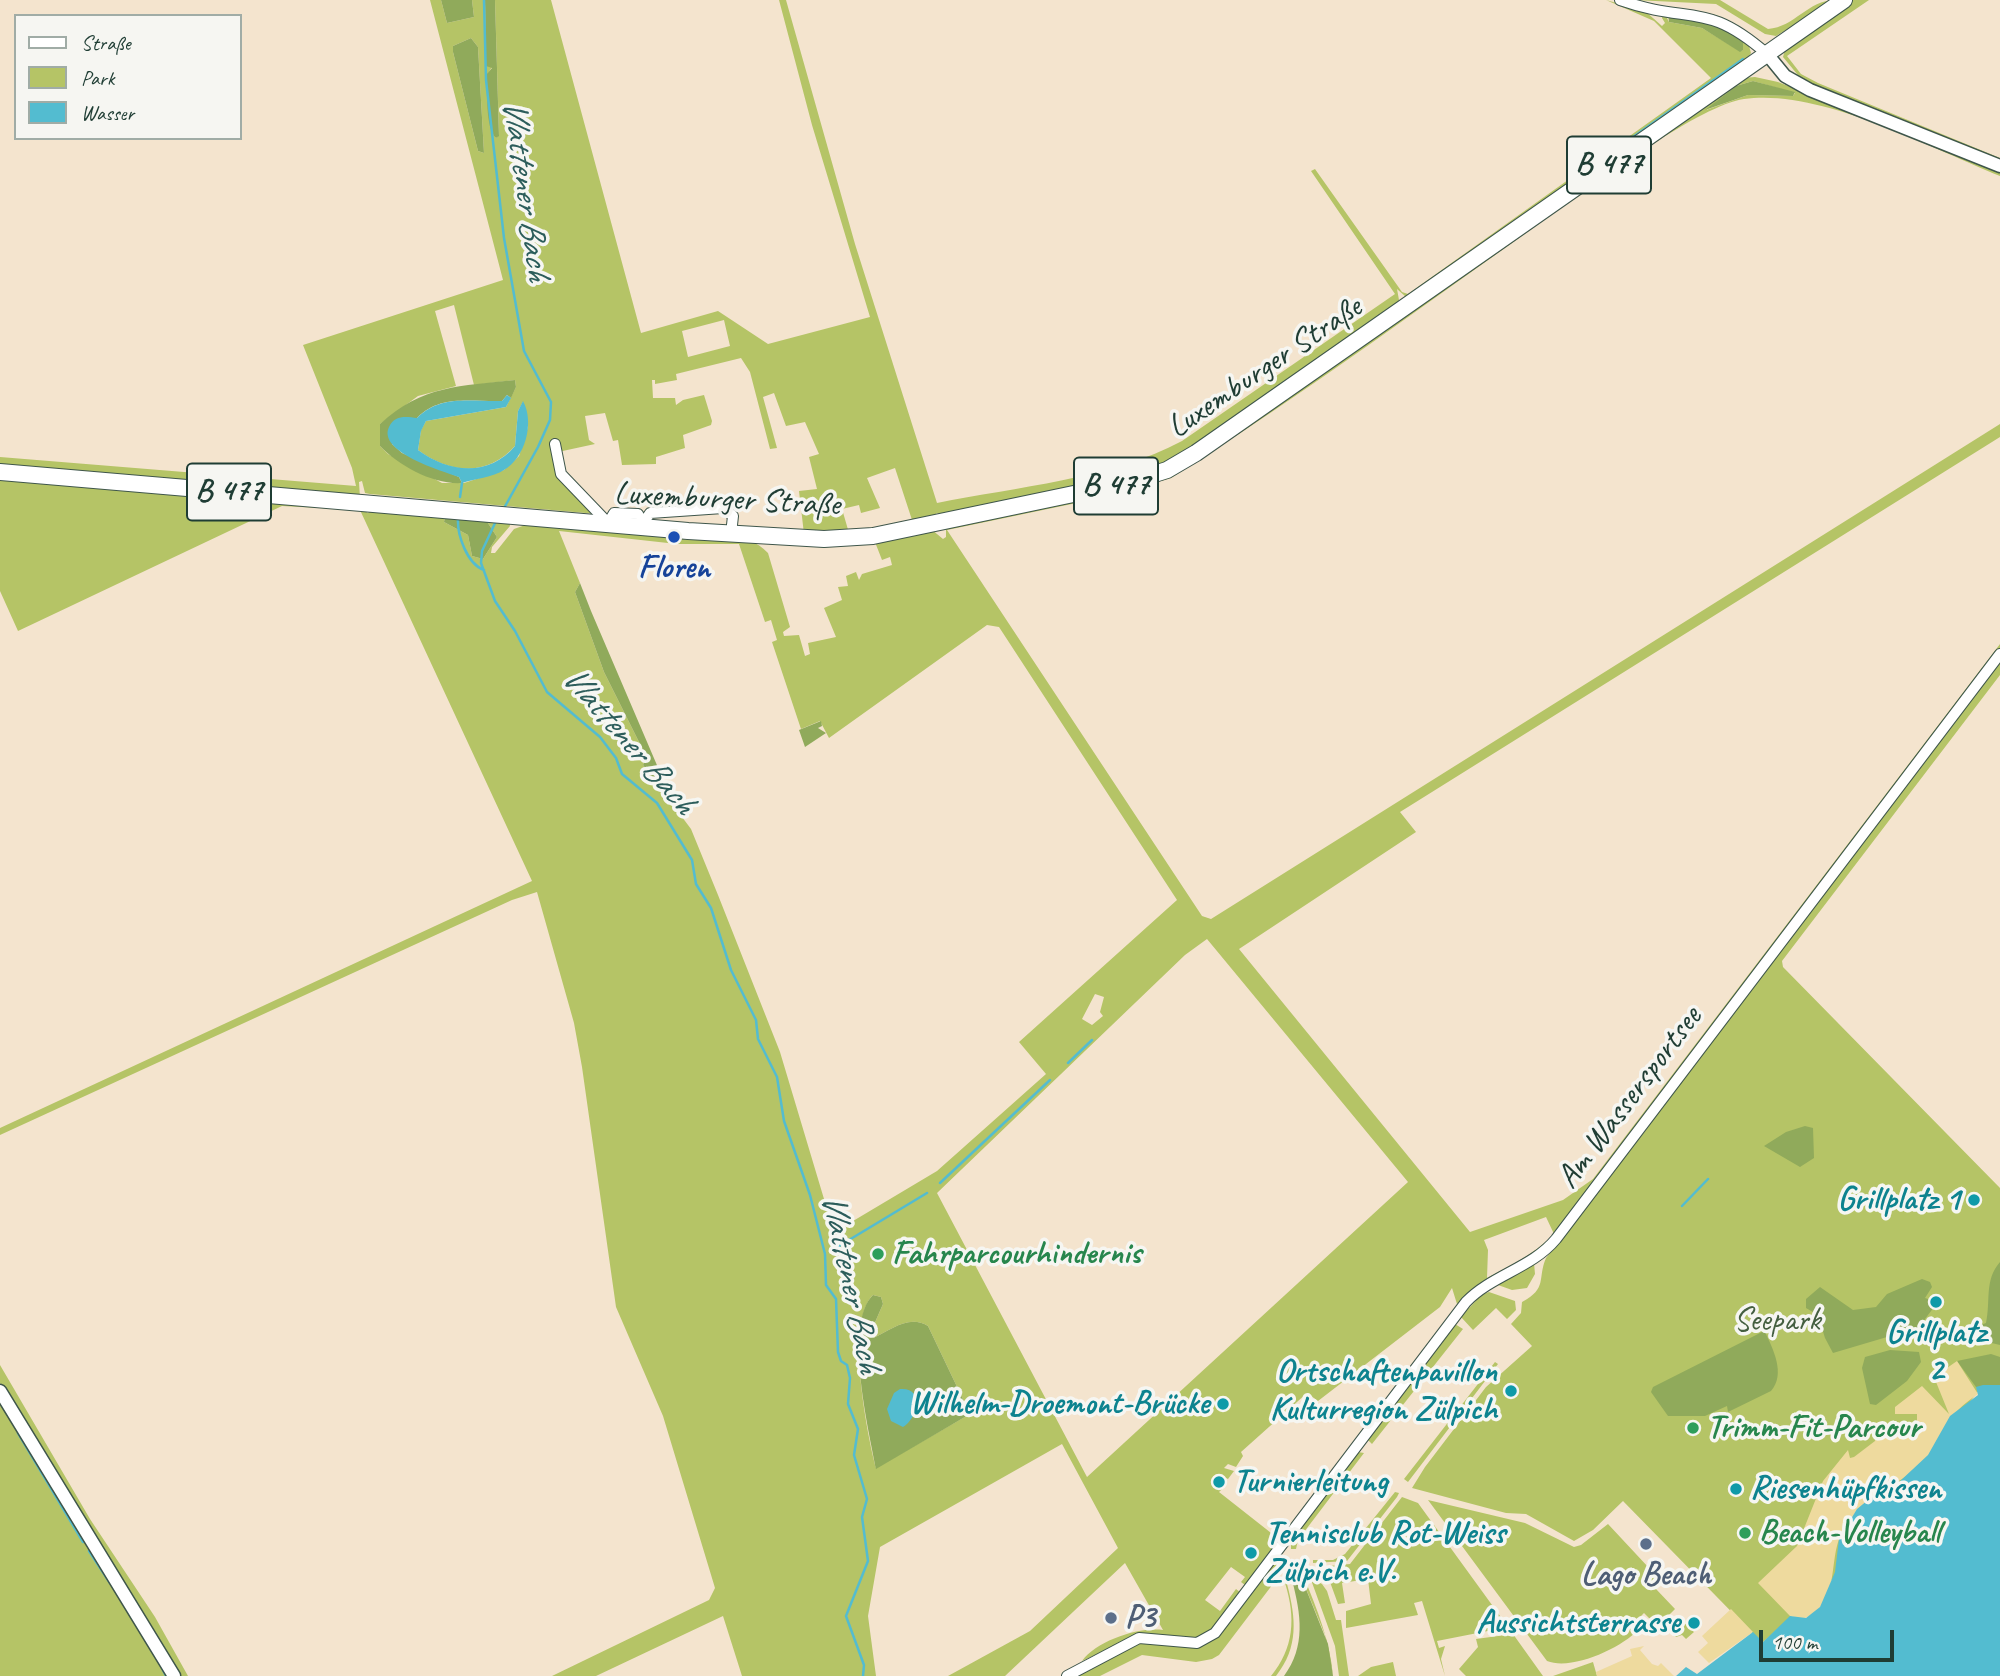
<!DOCTYPE html>
<html>
<head>
<meta charset="utf-8">
<style>
	body { margin:0 }
	#map { position:relative; width:2000px; height:1676px; overflow:hidden; background:#f4e4ce; font-family:Caveat,sans-serif }
	canvas { display:block }
	.legend { position:absolute; left:14px; top:14px; width:228px; height:126px; box-sizing:border-box; background:#f6f6f2; border:2px solid #a0aca6; margin:0; padding:9px 12px; list-style:none; font-size:21px; color:#1f3d34 }
	.legend li { display:flex; align-items:center; gap:14px; height:35px }
	.legend b { width:35px; border:2px solid #a0aca6 }
	.scale { position:absolute; left:1759px; top:1630px; width:135px; height:32px; box-sizing:border-box; border:4px solid #1f3d34; border-top:0; padding-left:9px; font-size:21px; line-height:24px; white-space:nowrap; color:#1f3d34; -webkit-text-stroke:5px #f6f6f2; paint-order:stroke }
</style>
</head>
<body>
<div id="map">
<canvas width="2000" height="1676"></canvas>
<ul class="legend">
<li><b style="height:9px;background:#fff"></b>Straße</li>
<li><b style="height:19px;background:#b5c466"></b>Park</li>
<li><b style="height:19px;background:#53bcd0"></b>Wasser</li>
</ul>
<div class="scale">100 m</div>
</div>
<script>
const c = document.querySelector('canvas').getContext('2d');
c.lineJoin = 'round';
function fillPath(path, color) { c.fillStyle = color; c.fill(path, 'evenodd'); }
function strokePath(path, color, width, dash) { c.strokeStyle = color; c.lineWidth = width; c.lineCap = dash ? 'butt' : 'round'; c.setLineDash(dash || []); c.stroke(path); }
function write(font, color, halo, rows, align = 'center') {
  c.font = font + ' Caveat,sans-serif'; c.lineWidth = 7; c.setLineDash([]); c.textBaseline = 'middle'; c.strokeStyle = halo; c.fillStyle = color; for (const [text, x, y, turn = 0] of rows) {
    c.save(); c.translate(x, y); c.rotate((+turn || 0) * Math.PI / 180); c.textAlign = isNaN(turn) ? turn : align; if (halo) c.strokeText(text, 0, 0); c.fillText(text, 0, 0); c.restore();
  }
}
const green = new Path2D(`
	M430 0H441L447 23 474 17 472 0H485L486 65 492 67 487 75 492 132 496 138 499 135 495 0H551L641 333 718 311 768 344 870 317 812 125 779 0H786L855 244 937 503C1016 487 1111 479 1182 441L1395 294 1311 171 1315 169 1402 292 1408 294 1711 78 1654 21 1606 0 1645 11 1662 26 1665 23 1662 18 1663 11C1699 10 1742 10 1751 53L1744 63 1413 297H1406L1397 289 1399 300 1396 309 1195 449 1158 469 1134 477 942 517 937 513 929 520 913 523 895 468 867 478 880 508 861 513 859 505 842 509 849 533 804 534 799 491 817 489 809 457 819 454 805 422 786 426 774 393 763 397 777 448 770 449 750 372 741 358 676 374 677 380 655 384V380H652L653 398H675L676 405 683 400 704 395 712 421 711 425 683 435 685 448 656 457V464L622 465 618 440 613 441 605 413 585 416 589 440 595 444 558 452 564 473 597 509C570 490 558 471 558 439L553 440C553 472 571 496 597 514L370 494 365 493 362 481 359 482 360 498 0 468V457L356 486 352 468 303 345 503 280ZM1671 13 1715 18 1743 40V50L1740 51 1702 28 1669 22 1667 18ZM471 38 478 47 484 153 478 151 453 52V46ZM454 305 474 385 515 380 516 387 506 407 426 421 421 430 418 450C450 474 487 477 515 446L518 411 523 402 528 427 519 456 504 470 464 483H442L388 454 380 446V424L418 396 456 386 435 311ZM724 320 730 346 688 357 682 331Z
	M1635 0H1720L1768 29C1795 27 1808 0 1835 0L1776 36 1765 34 1716 4Z
	M1853 0H1869L1787 56 1801 74 1818 83 2000 158V162L1802 80 1783 57 1785 50Z
	M1755 77 1778 82 2000 170V176C1929 147 1820 88 1744 99 1699 106 1607 176 1567 204 1436 296 1306 393 1171 478L1110 496 947 530 1202 916 1211 919 2000 424V437L1400 812 1416 832 1239 949 1470 1232 1563 1200 1593 1179 2000 644V648L1548 1244 1476 1288 1457 1304 1452 1288 1440 1307 1318 1401 1307 1393 1241 1452 1243 1456 1236 1467 1228 1464 1224 1468 1234 1471 1228 1479 1221 1476 1215 1483 1222 1489 1219 1492 1280 1540 1245 1585 1241 1582 1245 1577 1231 1567 1205 1600 1220 1611 1236 1589 1241 1593 1207 1637 1193 1640 1140 1634 1082 1661C1097 1641 1137 1627 1163 1630L1125 1563 1005 1676H948L1030 1631 1118 1548 1062 1444 880 1547 868 1616 876 1676H742L723 1616 596 1676H552L709 1600 715 1588 663 1416 616 1307 582 1067 574 1023 537 892 512 900 0 1135V1128L532 881 360 510 282 506 18 631 0 591V476L357 506 368 513 373 508 509 520 510 526 492 547 491 553H495L514 529 534 522 670 533C693 553 739 521 768 553L790 627 783 632 784 636 799 635 805 656 810 654 808 643 836 637 824 608 842 600 838 587 848 586 846 576 856 572 859 580 862 574 892 565 890 557 882 560 875 542 931 529 943 539 946 537V525L1124 488 1179 469 1724 90 1743 78ZM1753 81 1795 93 1793 96 1748 95 1706 110 1736 86ZM445 517 486 520 497 537 483 559 472 556 468 535 444 522ZM559 531 677 544H739L765 622 771 620 777 640 772 642 801 729 820 721 829 738 987 625 999 627 1177 900 1019 1042 1046 1074 937 1171 843 1227 833 1224 830 1219 780 1052 718 895 691 829 643 765 646 759 642 748 604 672 575 592 580 583ZM1207 939 1408 1182 1087 1477 937 1193 1185 955ZM1095 994 1104 997 1100 1012 1103 1016 1092 1025 1082 1019ZM1546 1217 1554 1234C1535 1254 1511 1265 1487 1278L1488 1250 1484 1240ZM873 1295 881 1297 883 1304 870 1334 873 1338C891 1330 909 1314 928 1326L970 1414 876 1468C867 1433 845 1322 873 1295Z
	M2000 661V675L1782 961 1783 967 2000 1188V1385H1983L1833 1579 1762 1643 1623 1501 1593 1530 1574 1541 1526 1514 1506 1513 1412 1488 1425 1467 1486 1387 1532 1346 1511 1324 1521 1313 1522 1302C1548 1288 1537 1279 1546 1258L1646 1130 1765 963Z
	M1534 1263 1535 1274 1527 1288 1512 1290 1498 1285Z
	M1489 1292 1515 1301 1516 1310 1507 1319 1496 1308 1473 1330 1461 1317 1481 1295Z
	M1455 1324 1463 1329 1372 1444 1368 1440Z
	M1495 1362 1498 1364 1408 1482 1404 1479Z
	M0 1365 90 1519 155 1617 188 1676H178L0 1383Z
	M0 1398 170 1676H0Z
	M1358 1452 1364 1453 1298 1540 1296 1549H1291V1539Z
	M1395 1492 1399 1493 1397 1497 1347 1561 1313 1563V1560H1333L1345 1554Z
	M1402 1497 1418 1503 1508 1627 1437 1641 1439 1648 1445 1646 1441 1659 1445 1676 1422 1601 1414 1603 1418 1615 1346 1628V1611L1371 1604 1368 1579 1342 1583 1345 1603 1338 1604 1330 1582 1332 1578 1307 1568 1350 1564Z
	M1428 1500 1525 1523 1574 1547 1581 1545 1608 1524 1663 1583 1656 1589 1675 1609 1669 1615 1679 1625 1683 1622 1694 1632 1686 1639 1682 1635 1676 1637 1658 1618 1653 1622 1644 1613 1633 1624 1638 1630C1621 1648 1572 1671 1547 1661Z
	M1284 1561 1279 1576 1219 1655 1212 1659 1196 1662 1142 1655 1100 1676H1073L1138 1642 1202 1645 1210 1642 1272 1564Z
	M1296 1572H1300L1304 1577C1317 1610 1330 1640 1333 1676L1325 1635 1300 1574 1287 1584C1296 1618 1299 1647 1276 1676H1271C1294 1648 1296 1618 1285 1583Z
	M1310 1577 1322 1584 1327 1591 1336 1620H1341L1349 1676H1339L1335 1646Z
	M1513 1634 1543 1676H1466L1459 1669 1478 1647 1476 1639Z
	M1393 1662 1396 1676H1358L1371 1667Z
	M1593 1662 1597 1676H1553Z`);
const forest = new Path2D(`
	M441 0H472L474 17 447 23Z
	M485 0H495L499 136 496 138C485 128 488 91 486 75L492 68 486 66Z
	M1668 14 1705 15 1743 40V50L1740 52 1702 28 1669 22Z
	M471 38 478 47 484 153 478 151 453 52V46Z
	M1753 81 1795 92 1793 96 1748 95 1705 110 1736 86Z
	M515 380 516 387 511 398 507 395 502 401C471 402 440 394 417 418H413L392 444 402 453 459 477 462 483C434 485 399 466 380 446V424C422 385 461 386 515 380Z
	M445 517 486 520 497 537 483 559 472 556 468 535 444 522Z
	M580 583 591 611 674 805 643 765 646 759 642 748 604 672 575 592Z
	M821 721 822 726 818 728 826 733 805 747 799 730Z
	M1805 1126 1813 1128 1814 1158 1800 1167 1764 1146 1786 1132Z
	M2000 1262V1345L1979 1340 1981 1325 1986 1323C1991 1301 1984 1280 2000 1262Z
	M1922 1279 1930 1282 1932 1287 1925 1298 1931 1300 1934 1307 1925 1319 1922 1336 1887 1337 1833 1353 1825 1338 1818 1315 1806 1308V1299L1820 1287 1853 1310 1876 1307 1887 1294Z
	M873 1295 881 1297 883 1304 870 1334 873 1338C891 1330 909 1314 928 1326L970 1414 876 1469C869 1430 843 1324 873 1295Z
	M1762 1332H1765C1773 1349 1786 1374 1771 1391L1728 1412 1727 1406 1705 1416H1668L1651 1392 1653 1387Z
	M1890 1350 1919 1352 1921 1362 1907 1381 1876 1405 1870 1404 1862 1368 1865 1357Z
	M1991 1354 2000 1357V1385L1976 1387 1957 1361Z
	M1300 1574 1328 1644 1333 1676H1284C1306 1646 1301 1614 1292 1580Z`);
const sand = new Path2D(`
	M1957 1361 1978 1394C1943 1418 1953 1424 1932 1452 1903 1489 1866 1488 1841 1535 1828 1560 1841 1605 1803 1619L1790 1616 1758 1583 1797 1546 1823 1481 1848 1450 1850 1458 1854 1457 1875 1441 1876 1431 1917 1433V1414H1895V1407L1922 1386 1949 1414 1934 1377Z
	M1731 1609 1753 1632 1709 1663 1698 1652 1708 1643 1702 1636Z
	M1644 1646 1640 1650 1652 1664 1658 1666 1661 1663 1674 1676H1597L1596 1672 1632 1656 1630 1649Z`);
const water = new Path2D(`
	M507 395 511 398 506 407 426 421 421 431 418 450C449 473 489 477 515 446L518 411 523 401C535 423 525 458 504 470 493 477 474 479 462 483L459 477C442 471 377 452 389 427 395 414 407 417 417 418 441 394 471 402 502 401Z
	M1983 1385H2000V1676H1676L1686 1667 1697 1674 1753 1632 1763 1642 1790 1616 1806 1618 1820 1607 1835 1572 1839 1539 1857 1509 1879 1491 1898 1483 1928 1455 1950 1416 1978 1395 1976 1387Z
	M900 1389C925 1387 918 1418 903 1427L891 1421 887 1409 894 1393Z`);
const stream = new Path2D(`
	M484 0 486 80 504 238 524 351 551 402 550 420 538 447 503 510
	M1612 152 1743 59
	M460 497 462 483
	M458 518C457 535 467 564 484 570
	M496 521 482 551 481 563 495 601 515 631 547 692 600 737 616 758 622 774 657 803 692 860 696 884 711 908 731 970 756 1020 758 1039 777 1077 784 1121 810 1195 825 1254 826 1285 836 1299 838 1352 841 1361 847 1365 850 1378 848 1404 858 1429 854 1455 867 1499 862 1517 868 1561 846 1616 864 1665 863 1676
	M1068 1063 1092 1040
	M940 1183 1050 1080
	M1682 1206 1708 1179
	M839 1246 927 1193
	M18 1433 83 1542
	M89 1551 110 1583
	M162 1668 166 1676`);
const minor = new Path2D(`
	M1620 0C1691 25 1705 0 1767 54
	M555 444 561 474 608 523 614 513 638 514 644 526
	M644 522 650 513 723 508 733 516 731 534
	M1067 1676 1139 1638 1197 1643 1215 1633 1466 1302C1492 1275 1532 1268 1556 1239L2000 654`);
const tertiary = new Path2D(`
	M1767 54 1785 76 1810 90 2000 166
	M0 1391 174 1676`);
const primary = new Path2D(`
	M0 472 688 531 824 539 873 536 1126 483 1167 470 1196 453 1844 0`);
const markers = [
	[674,537,7,"#1a4fb4"],
	[1974,1200,7,"#0f9aa8"],
	[878,1254,7,"#2e9e5b"],
	[1936,1302,7,"#0f9aa8"],
	[1511,1391,7,"#0f9aa8"],
	[1223,1404,7,"#0f9aa8"],
	[1693,1428,7,"#2e9e5b"],
	[1219,1482,7,"#0f9aa8"],
	[1736,1489,7,"#0f9aa8"],
	[1745,1533,7,"#2e9e5b"],
	[1646,1544,7,"#5c6f8a"],
	[1251,1553,7,"#0f9aa8"],
	[1111,1618,7,"#5c6f8a"],
	[1694,1623,7,"#0f9aa8"]
];
const shields = [
	[1609,165,84],
	[1116,486,84],
	[229,492,84]
];
const shieldNames = [
	["B 477",1609,165],
	["B 477",1116,486],
	["B 477",229,492]
];
const streetNames = [
	["Luxemburger Straße",1265,368,-34],
	["Luxemburger Straße",727,500,3],
	["Am Wassersportsee",1630,1098,-53]
];
const transitNames = [
	["Floren",674,568]
];
const cultureNames = [
	["Grillplatz 1",1960,1200],
	["Grillplatz",1936,1333,"center"],
	["2",1936,1371,"center"],
	["Ortschaftenpavillon",1497,1372],
	["Kulturregion Zülpich",1497,1410],
	["Wilhelm-Droemont-Brücke",1209,1404],
	["Turnierleitung",1233,1482,"left"],
	["Riesenhüpfkissen",1750,1489,"left"],
	["Tennisclub Rot-Weiss",1265,1534,"left"],
	["Zülpich e.V.",1265,1572,"left"],
	["Aussichtsterrasse",1680,1623]
];
const leisureNames = [
	["Fahrparcourhindernis",892,1254],
	["Trimm-Fit-Parcour",1707,1428],
	["Beach-Volleyball",1759,1533]
];
const parkNames = [
	["Seepark",1777,1321]
];
const serviceNames = [
	["Lago Beach",1646,1575],
	["P3",1125,1618,"left"]
];
const waterNames = [
	["Vlattener Bach",525,190,82],
	["Vlattener Bach",628,741,49],
	["Vlattener Bach",850,1283,78]
];
fillPath(green, '#b5c466');
fillPath(forest, '#90aa5b');
fillPath(sand, '#eeda9e');
fillPath(water, '#53bcd0');
strokePath(stream, '#53bcd0', 2.5);
strokePath(minor, '#3f564b', 12);
strokePath(tertiary, '#3f564b', 15);
strokePath(primary, '#3f564b', 18);
strokePath(minor, '#fff', 10);
strokePath(tertiary, '#fff', 12);
strokePath(primary, '#fff', 16);
for (const [x, y, r, color] of markers) { const dot = new Path2D(); dot.arc(x, y, r, 0, 2 * Math.PI); c.fillStyle = color; c.fill(dot); strokePath(dot, '#f6f6f2', 2.5); }
for (const [x, y, w] of shields) { const box = new Path2D(); box.roundRect(x - w / 2, y - 28.5, w, 57, 5); c.fillStyle = '#f6f6f2'; c.fill(box); strokePath(box, '#1f3d34', 2); }
write('bold 32px', '#1f3d34', null, shieldNames);
write('33px', '#1f3d34', '#f6f6f2', streetNames);
write('bold 33px', '#164399', '#f6f6f2', transitNames);
write('bold 33px', '#0d838f', '#f6f6f2', cultureNames, 'right');
write('bold 33px', '#27864d', '#f6f6f2', leisureNames, 'left');
write('33px', '#445f40', '#f6f6f2', parkNames);
write('bold 33px', '#4e5e75', '#f6f6f2', serviceNames);
write('italic 35px', '#2c5d5b', '#f6f6f2', waterNames);
</script>
</body>
</html>
